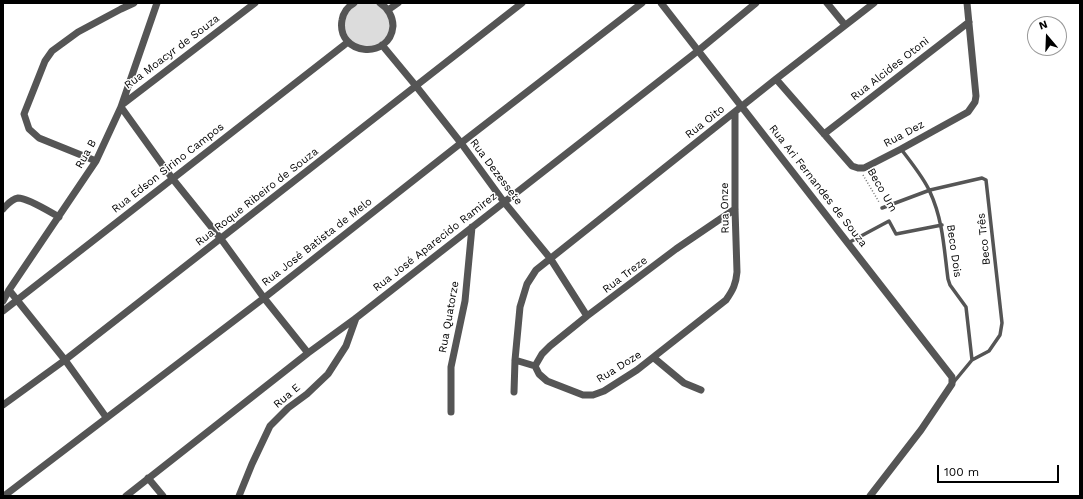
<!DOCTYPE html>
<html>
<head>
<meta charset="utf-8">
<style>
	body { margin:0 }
	#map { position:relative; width:1083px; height:499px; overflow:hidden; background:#fff; font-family:"Work Sans",sans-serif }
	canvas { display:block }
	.frame { position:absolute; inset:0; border:4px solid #000; pointer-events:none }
	.north { position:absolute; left:1027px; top:16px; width:40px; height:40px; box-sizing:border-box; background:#fff; border:1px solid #999; border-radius:50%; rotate:341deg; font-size:11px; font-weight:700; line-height:16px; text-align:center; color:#000 }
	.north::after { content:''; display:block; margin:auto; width:14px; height:18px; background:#000; clip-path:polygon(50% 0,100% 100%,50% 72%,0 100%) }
	.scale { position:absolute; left:937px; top:465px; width:122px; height:18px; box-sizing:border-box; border:2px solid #000; border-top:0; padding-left:5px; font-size:12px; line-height:14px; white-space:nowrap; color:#000; -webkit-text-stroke:3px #fff; paint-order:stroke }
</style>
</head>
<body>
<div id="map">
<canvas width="1083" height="499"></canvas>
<div class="frame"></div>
<div class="north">N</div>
<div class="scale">100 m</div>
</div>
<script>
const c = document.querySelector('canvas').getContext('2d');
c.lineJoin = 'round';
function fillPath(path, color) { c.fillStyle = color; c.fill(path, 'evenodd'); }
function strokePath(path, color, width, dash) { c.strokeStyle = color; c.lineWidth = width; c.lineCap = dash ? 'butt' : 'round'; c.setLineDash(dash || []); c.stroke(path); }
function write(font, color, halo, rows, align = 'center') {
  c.font = font + ' "Work Sans",sans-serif'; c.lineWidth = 3; c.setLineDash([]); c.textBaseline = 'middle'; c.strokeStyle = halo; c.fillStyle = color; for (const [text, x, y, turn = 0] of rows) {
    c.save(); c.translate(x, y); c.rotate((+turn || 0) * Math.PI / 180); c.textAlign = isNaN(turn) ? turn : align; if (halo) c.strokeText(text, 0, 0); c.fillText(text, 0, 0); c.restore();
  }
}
const green = new Path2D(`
	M357 3H378L387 11 391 25 387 38 375 47 354 45 344 33 345 16Z`);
const path = new Path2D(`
	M863 175 879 202`);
const lane = new Path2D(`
	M901 149C910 161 924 178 930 192 943 220 944 249 948 279L950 285 966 307 972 360
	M882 208 930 190 982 178 986 180 1002 323 1000 335 989 351 972 360 953 383
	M848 243 889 221 896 234 942 225`);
const street = new Path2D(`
	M354 3C348 6 343 13 342 20 336 55 390 61 393 26 393 17 388 8 380 3
	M661 3 952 377V384L921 430 870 496
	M827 3 845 25
	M388 10 398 3
	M382 45 416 86 461 143 504 202 550 258 587 316
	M776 79 852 166 858 168H864L901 149 968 112 975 102 976 96 967 3
	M123 104 255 3
	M121 107 172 178 221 239 264 298 308 353
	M824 134 969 22
	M96 161 39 138 29 129 24 114 45 61 52 51 78 32 121 9 134 3
	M3 209C7 205 11 199 18 198 28 198 50 212 59 217
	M9 290 65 360 106 417
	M3 301 9 290 96 161 121 107 157 3
	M3 311 348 42
	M654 358 684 383 701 390
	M515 360 535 366 539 374 547 381 583 395H593L604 391 637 370 726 300C733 290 736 284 737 272L735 209V113
	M535 366 542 354 550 346 587 316 676 249 735 209
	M514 392 515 360 520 307 527 284 536 270 776 79 874 3
	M3 405 65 360 522 3
	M451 412V367L465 301 472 227
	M148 478 163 496
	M4 496 264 298 461 143 642 3
	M126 496 308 353 356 318 699 50 756 3
	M239 496 252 464 270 426 288 408 307 394 328 374 346 346 356 318`);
const streetNames = [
	["Rua Moacyr de Souza",172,52,-37],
	["Rua Alcides Otoni",890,69,-38],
	["Rua Oito",705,122,-38],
	["Rua Dez",904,134,-28],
	["Rua B",86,154,-61],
	["Rua Edson Sirino Campos",168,168,-38],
	["Rua Dezessete",496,172,53],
	["Rua Ari Fernandes de Souza",818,186,52],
	["Beco Um",882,190,60],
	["Rua Roque Ribeiro de Souza",257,197,-38],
	["Rua Onze",725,208,-91],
	["Beco Três",984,239,-96],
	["Rua José Batista de Melo",317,242,-38],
	["Rua José Aparecido Ramirez",435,242,-38],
	["Beco Dois",954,251,82],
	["Rua Treze",625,275,-37],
	["Rua Quatorze",449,317,-80],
	["Rua Doze",619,367,-32],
	["Rua E",287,396,-40]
];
fillPath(green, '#dcdcdc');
strokePath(path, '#777', 1.5, [1, 2]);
strokePath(lane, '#555', 3.5);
strokePath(street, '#555', 7);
write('11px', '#000', '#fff', streetNames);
</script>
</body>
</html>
